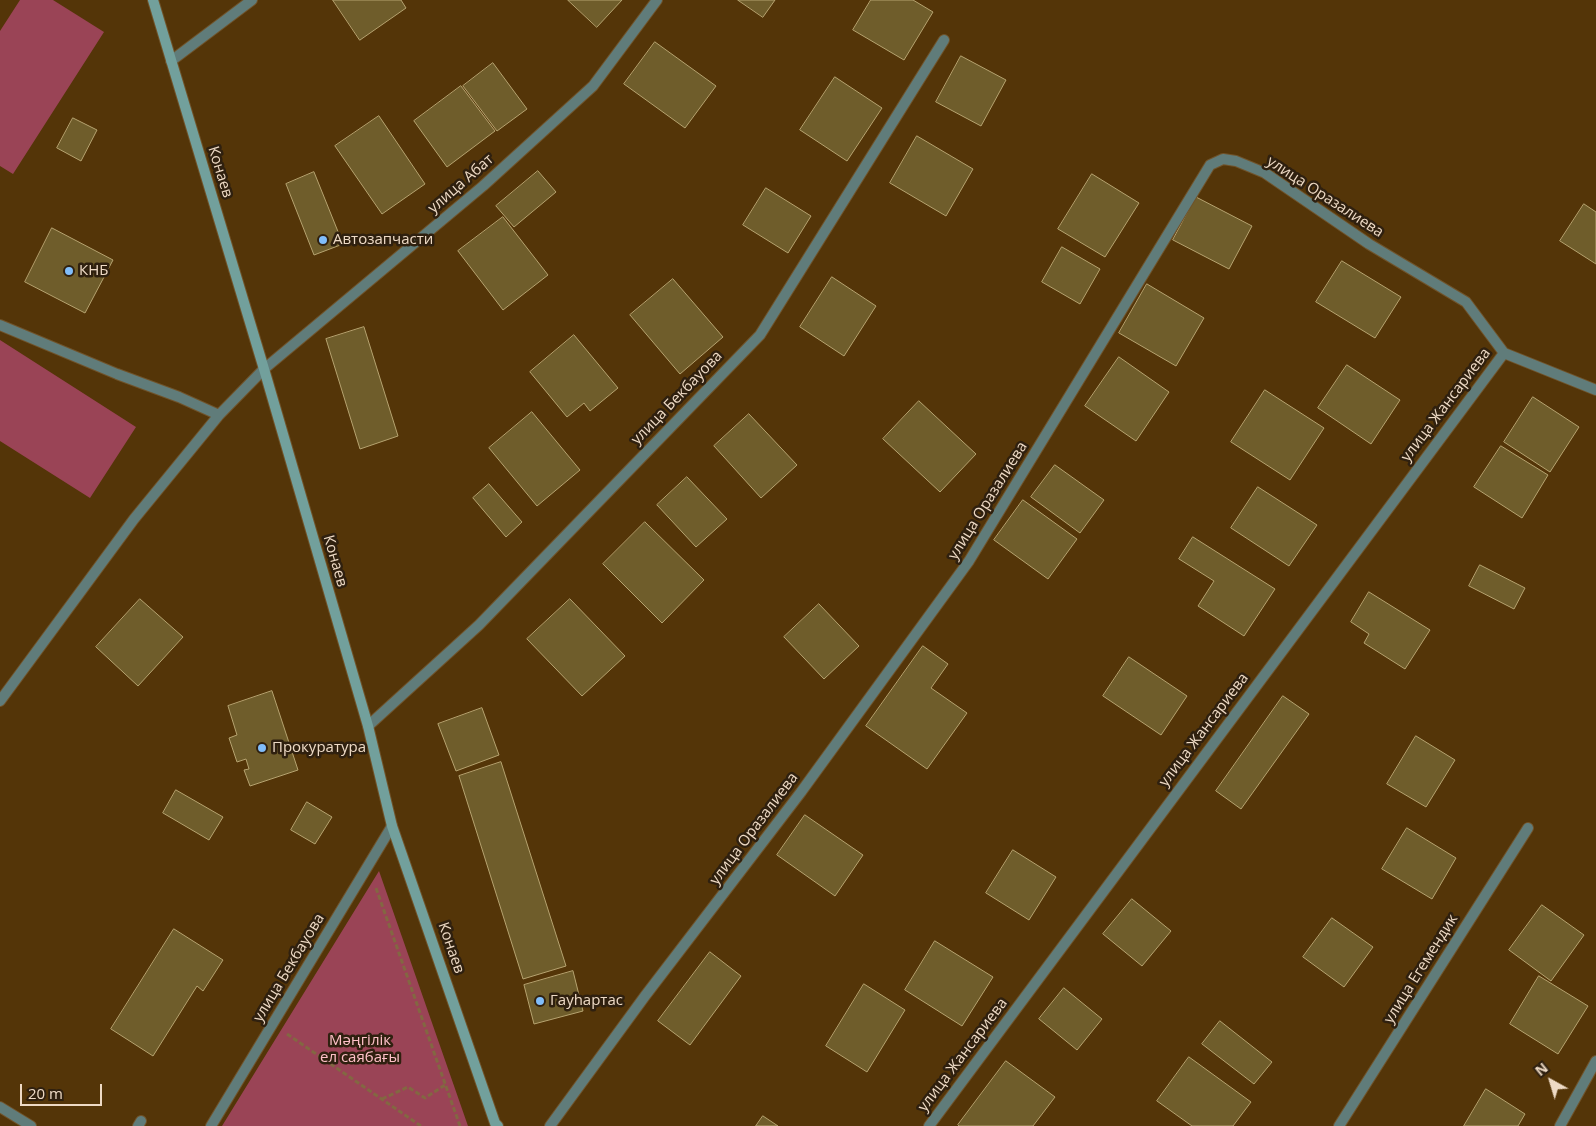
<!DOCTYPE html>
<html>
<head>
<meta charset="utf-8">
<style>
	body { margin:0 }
	#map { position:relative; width:1596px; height:1126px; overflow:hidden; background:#543508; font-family:"Open Sans",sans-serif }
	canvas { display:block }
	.north { position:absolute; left:1526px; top:1056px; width:50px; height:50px; -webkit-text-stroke:4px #2f200f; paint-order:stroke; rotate:321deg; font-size:14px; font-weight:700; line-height:20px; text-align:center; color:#eedac5 }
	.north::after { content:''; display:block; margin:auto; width:18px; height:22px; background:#eedac5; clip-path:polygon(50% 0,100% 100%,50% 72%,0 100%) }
	.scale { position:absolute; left:20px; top:1084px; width:82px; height:22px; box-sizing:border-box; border:2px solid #eedac5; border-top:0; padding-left:6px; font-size:15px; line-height:18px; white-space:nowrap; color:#eedac5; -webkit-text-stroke:4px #2f200f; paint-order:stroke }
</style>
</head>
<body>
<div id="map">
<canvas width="1596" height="1126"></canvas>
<div class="north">N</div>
<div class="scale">20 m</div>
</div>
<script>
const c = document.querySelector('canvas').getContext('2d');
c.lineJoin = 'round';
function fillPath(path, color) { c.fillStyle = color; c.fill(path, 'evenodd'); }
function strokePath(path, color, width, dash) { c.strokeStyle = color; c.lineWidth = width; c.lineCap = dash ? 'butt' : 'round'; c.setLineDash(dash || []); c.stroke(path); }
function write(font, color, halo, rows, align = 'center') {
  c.font = font + ' "Open Sans",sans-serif'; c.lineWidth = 5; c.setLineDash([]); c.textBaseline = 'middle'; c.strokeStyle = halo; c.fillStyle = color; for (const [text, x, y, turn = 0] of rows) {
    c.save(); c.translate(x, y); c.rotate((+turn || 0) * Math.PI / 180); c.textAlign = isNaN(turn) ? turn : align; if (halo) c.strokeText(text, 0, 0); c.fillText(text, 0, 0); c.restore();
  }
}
const green = new Path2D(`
	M20 0H53L104 32 13 174 0 166V31Z
	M0 340 136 427 90 498 0 441Z
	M379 871 468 1126H222Z`);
const building = new Path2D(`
	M333 0H401L406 8 360 40Z
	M568 0H622L597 27Z
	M738 0H775L763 17Z
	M871 0H913L933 12 904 60 853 30Z
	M655 42 716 86 685 128 624 84Z
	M961 56 1006 80 981 126 936 102Z
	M493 63 527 109 497 131 463 86Z
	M835 77 882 108 847 161 800 130Z
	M461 86 495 131 447 167 414 121Z
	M379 116 425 184 382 214 335 146Z
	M73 118 97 130 81 161 57 148Z
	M917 136 973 169 946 216 890 183Z
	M538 171 556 192 514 227 496 206Z
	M314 172 343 244 314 255 286 184Z
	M1092 174 1139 203 1105 257 1058 229Z
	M766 188 811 216 788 253 743 225Z
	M1196 197 1252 226 1229 269 1173 240Z
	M1584 204 1596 212V264L1560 241Z
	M503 217 548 275 503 310 458 251Z
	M52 228 113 260 85 313 25 282Z
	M1062 247 1100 269 1080 304 1042 282Z
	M1342 261 1401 297 1375 338 1316 302Z
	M832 277 876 306 844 356 800 327Z
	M673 279 723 337 680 374 630 315Z
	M1147 284 1204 318 1176 366 1119 333Z
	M364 327 398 436 360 449 326 339Z
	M574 335 618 388 590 411 584 403 567 417 530 372Z
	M1119 357 1169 392 1136 441 1085 406Z
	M1347 365 1400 400 1371 444 1318 408Z
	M1265 390 1324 428 1290 480 1231 442Z
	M1533 397 1579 427 1550 472 1504 442Z
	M919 401 976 454 940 492 883 439Z
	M532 412 580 470 537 506 489 448Z
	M749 414 797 465 761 498 714 446Z
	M1501 446 1548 475 1522 518 1474 487Z
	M1055 465 1104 500 1080 533 1031 497Z
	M687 477 727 519 696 547 657 505Z
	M489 484 522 522 506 537 473 498Z
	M1258 487 1317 525 1289 566 1231 528Z
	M1023 500 1077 539 1048 579 994 540Z
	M645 522 704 580 662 623 603 564Z
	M1193 537 1275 589 1244 636 1198 606 1214 581 1179 559Z
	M1480 565 1525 588 1514 609 1469 586Z
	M1369 592 1430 630 1405 669 1364 643 1369 634 1351 622Z
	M140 599 183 637 138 686 96 647Z
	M570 599 625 656 582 696 527 639Z
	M819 604 859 646 824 679 784 637Z
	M923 646 948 664 931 688 967 713 927 769 866 726Z
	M1129 657 1187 696 1161 735 1103 696Z
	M272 691 298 770 250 786 244 770 249 769 246 759 237 762 229 738 237 735 228 706Z
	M1283 696 1309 714 1241 809 1216 791Z
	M482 708 499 755 456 771 438 724Z
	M1416 736 1455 760 1426 807 1387 784Z
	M501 762 566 966 523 979 459 776Z
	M176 790 223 817 209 840 163 813Z
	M307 802 332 817 315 844 291 830Z
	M805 815 863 855 835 896 777 855Z
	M1407 828 1456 858 1432 899 1382 869Z
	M1013 850 1056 877 1029 920 986 893Z
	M1132 899 1171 931 1142 966 1103 934Z
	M1542 905 1584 935 1551 981 1509 950Z
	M1332 918 1373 947 1344 987 1303 957Z
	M174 929 223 960 203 991 197 986 153 1056 111 1029Z
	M935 941 993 977 962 1026 905 990Z
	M710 952 741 976 690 1045 658 1021Z
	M573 971 583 1011 534 1024 524 985Z
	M1539 976 1588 1006 1558 1054 1510 1024Z
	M864 984 905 1010 867 1072 826 1046Z
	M1064 988 1102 1019 1077 1050 1039 1019Z
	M1220 1021 1272 1062 1254 1084 1202 1044Z
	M1189 1057 1251 1102 1233 1126H1192L1157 1101Z
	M1006 1061 1055 1097 1033 1126H959L958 1125Z
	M1486 1089 1525 1114 1518 1126H1464Z
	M763 1116 778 1126H756Z`);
const path = new Path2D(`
	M376 888 460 1126
	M287 1034 421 1126
	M382 1099 408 1087 425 1098 445 1085`);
const service = new Path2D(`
	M0 325 117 374 179 397 219 415
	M0 701 134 519 219 415 264 369
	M0 1107 31 1126
	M138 1126 141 1121`);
const minor = new Path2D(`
	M171 61 252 0
	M1504 353 1596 390
	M264 369 483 186 593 86 657 0
	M368 726 479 625 760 335 944 40
	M211 1126 392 826
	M550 1126 645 996 801 792 969 561 1210 165 1223 159 1236 161 1265 173 1369 244 1466 302 1504 353
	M929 1126 1504 353
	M1339 1126 1528 828
	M1560 1126 1596 1061`);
const secondary = new Path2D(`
	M153 0 264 369 368 726 392 826 495 1123 498 1126`);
const markers = [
	[323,240,5,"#80bdfa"],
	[69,271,5,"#80bdfa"],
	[262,748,5,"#80bdfa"],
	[540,1001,5,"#80bdfa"]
];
const streetNames = [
	["Конаев",220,172,73],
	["улица Абат",461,184,-41],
	["улица Оразалиева",1325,197,33],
	["улица Бекбауова",677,398,-46],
	["улица Жансариева",1446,405,-53],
	["улица Оразалиева",988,501,-58],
	["Конаев",335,561,74],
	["улица Жансариева",1204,730,-53],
	["улица Оразалиева",754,829,-53],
	["Конаев",451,948,71],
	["улица Бекбауова",289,968,-59],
	["улица Егемендик",1421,969,-58],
	["улица Жансариева",963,1055,-53]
];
const poiNames = [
	["Автозапчасти",333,240],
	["КНБ",79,271],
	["Прокуратура",272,748],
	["Гауһартас",550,1001]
];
const parkNames = [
	["Мәңгілік",360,1041],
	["ел саябағы",360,1058]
];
fillPath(green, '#9a4456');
fillPath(building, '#6f5d2b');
strokePath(building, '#b6a370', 1);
strokePath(service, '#70532a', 12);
strokePath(minor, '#70532a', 12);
strokePath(secondary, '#70532a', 12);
strokePath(path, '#836742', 3, [5, 2.5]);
strokePath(service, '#607c7a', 10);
strokePath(minor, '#607c7a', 10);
strokePath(secondary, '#72a09c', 10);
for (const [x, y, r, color] of markers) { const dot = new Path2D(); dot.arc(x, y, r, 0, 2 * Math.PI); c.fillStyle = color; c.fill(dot); strokePath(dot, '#2f200f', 2); }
write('15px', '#eedac5', '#2f200f', streetNames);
write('15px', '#eedac5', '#2f200f', poiNames, 'left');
write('15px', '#fec0c8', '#2f200f', parkNames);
</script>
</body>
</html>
